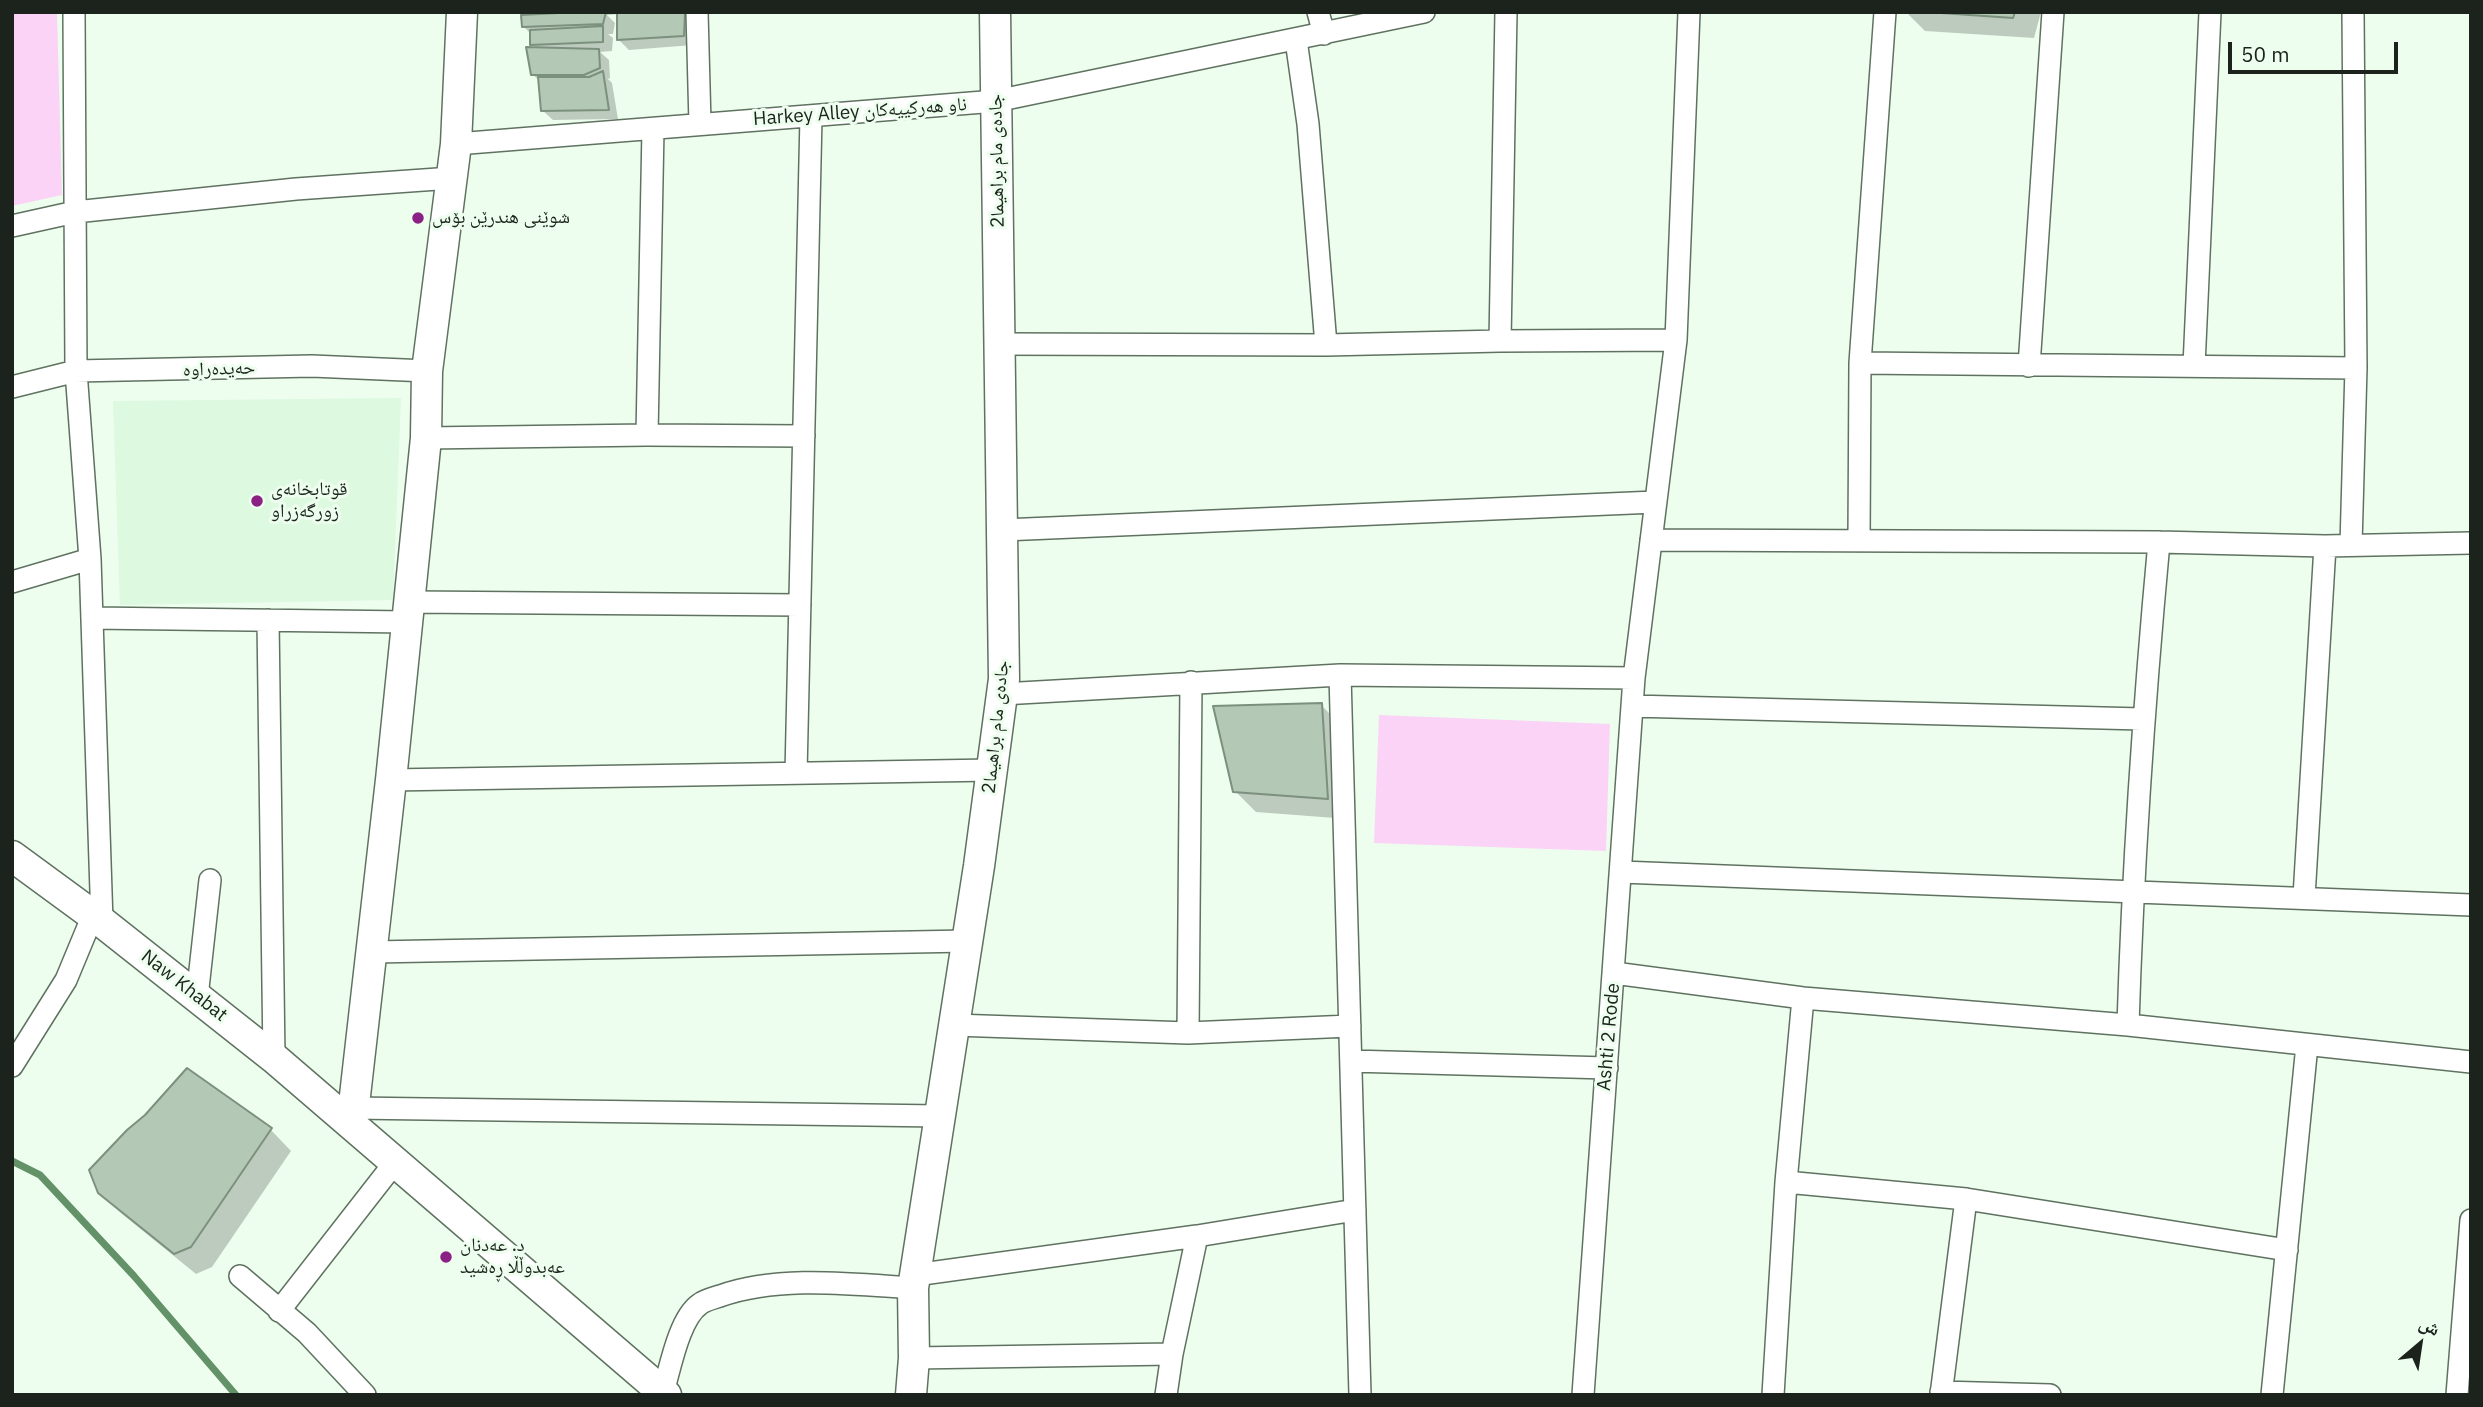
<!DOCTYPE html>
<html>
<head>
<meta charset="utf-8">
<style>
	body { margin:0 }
	#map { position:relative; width:2483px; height:1407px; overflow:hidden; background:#edfeee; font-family:"IBM Plex Sans","Noto Naskh Arabic",sans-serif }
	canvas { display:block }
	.frame { position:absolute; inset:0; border:14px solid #1b231c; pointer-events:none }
	.north { position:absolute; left:2385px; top:1309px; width:70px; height:70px; -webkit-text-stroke:5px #edfeee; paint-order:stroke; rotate:29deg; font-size:19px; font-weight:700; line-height:28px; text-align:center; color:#1b231c }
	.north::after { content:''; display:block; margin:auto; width:24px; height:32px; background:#1b231c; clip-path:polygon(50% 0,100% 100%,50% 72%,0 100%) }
	.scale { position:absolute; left:2228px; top:42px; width:170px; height:32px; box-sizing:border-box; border:4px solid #1b231c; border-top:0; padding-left:9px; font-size:21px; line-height:24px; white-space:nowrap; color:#1b231c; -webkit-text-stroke:5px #edfeee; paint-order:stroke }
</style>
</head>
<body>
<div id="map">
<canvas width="2483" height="1407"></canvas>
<div class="frame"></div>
<div class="north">ش</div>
<div class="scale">50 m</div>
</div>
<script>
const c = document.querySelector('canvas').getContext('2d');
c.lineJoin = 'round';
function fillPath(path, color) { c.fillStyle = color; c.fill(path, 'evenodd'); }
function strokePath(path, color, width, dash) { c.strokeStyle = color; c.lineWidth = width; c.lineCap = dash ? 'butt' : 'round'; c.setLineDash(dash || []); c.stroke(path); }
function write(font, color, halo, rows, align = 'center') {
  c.font = font + ' "IBM Plex Sans","Noto Naskh Arabic",sans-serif'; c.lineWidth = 6; c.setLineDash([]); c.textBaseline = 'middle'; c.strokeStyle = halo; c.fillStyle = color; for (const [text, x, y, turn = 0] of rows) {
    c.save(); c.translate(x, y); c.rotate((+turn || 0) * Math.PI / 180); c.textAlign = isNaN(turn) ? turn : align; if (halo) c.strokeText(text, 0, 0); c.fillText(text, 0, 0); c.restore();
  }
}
const built = new Path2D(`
	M401 398 393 600 120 605 113 401Z`);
const green = new Path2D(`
	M12 12H57L62 195 12 206Z
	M1379 715 1610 724 1606 851 1374 843Z`);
const shadow = new Path2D(`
	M551 12H690L693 45 629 50 619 40V14L607 15 615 23 613 34H608L613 38 612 51 600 52 609 60 610 78 608 79 612 83 618 119 553 120 542 110 541 82 532 74 537 49 532 44V35L523 26 553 15Z
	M1906 12H2041L2034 38 1925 31Z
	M1321 705 1342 726 1348 819 1256 812 1235 791Z
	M271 1130 291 1151 212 1267 196 1274 121 1213 100 1192Z`);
const stream = new Path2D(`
	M12 1161 40 1175 134 1276 236 1395`);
const building = new Path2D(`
	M577 12H606L603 24 522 27 521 15Z
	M617 12H685L684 36 617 40Z
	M1926 12H2015L2013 18Z
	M603 26V42L530 45V30Z
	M526 47 599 49 600 68 584 75H531Z
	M603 71 609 110 541 111 538 77H589Z
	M1322 703 1328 799 1233 792 1213 706Z
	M187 1068 272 1128 191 1247 174 1254 98 1193 89 1170 127 1130 145 1115Z`);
const street = new Path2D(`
	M74 12 76 371 90 559 102 922
	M697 12 700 124
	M1318 12 1324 34
	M1296 40 1308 124 1326 345
	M456 144 996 101 1424 12
	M12 226 75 212 296 189 452 178
	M1500 341 1506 12
	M1000 344 1326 345 1500 341 1676 340
	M1860 363 2356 368
	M2029 366 2053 12
	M2194 366 2210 12
	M12 387 76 371 312 366 427 371
	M647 435 653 129
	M426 438 647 435 804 436
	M1003 530 1655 502
	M1651 540 2159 542 2325 546 2471 543
	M1859 540 1860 363 1885 12
	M2351 545 2356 368 2353 12
	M12 582 90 559
	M410 602 800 605
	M92 618 408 622
	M268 620 274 1058
	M1340 675 1360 1395
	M1002 694 1340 675 1634 678
	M1632 706 2142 719
	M796 773 811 117
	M391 780 992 770
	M1621 872 2471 905
	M2304 897 2325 546
	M373 952 967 941
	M1614 973 1803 998 2128 1025 2471 1062
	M197 997 210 880
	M954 1025 1188 1033 1350 1026
	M2128 1025C2133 864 2144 703 2159 542
	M1188 1033 1191 682
	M1351 1061 1607 1068
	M12 1066 66 980 93 915
	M353 1108 940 1116
	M1786 1182 1966 1199 2287 1250
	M915 1275 1197 1236 1355 1210
	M240 1276 307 1333 365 1395
	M279 1311 396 1161
	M914 1358 1172 1354
	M663 1392C670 1369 679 1318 700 1304 705 1300 714 1298 720 1296 778 1275 852 1284 913 1288
	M1941 1392 2050 1395
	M1166 1395 1172 1354 1197 1236
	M1583 1395 1634 678 1676 340 1689 12
	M1773 1395 1786 1182 1803 998
	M1941 1395 1966 1199
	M2272 1395 2307 1045
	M2457 1395 2471 1220`);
const secondary = new Path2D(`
	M12 856 102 922 274 1058 666 1395
	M352 1122 391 780 426 438 427 371 456 144 462 12
	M911 1395 914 1358 913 1288 979 866 1004 679 995 12`);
const markers = [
	[418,218,7,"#8b2085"],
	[257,501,7,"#8b2085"],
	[446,1257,7,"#8b2085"]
];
const streetNames = [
	["Harkey Alley ناو هەركييەكان",860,112,-4],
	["جادەی مام براهیما2",997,161,-91],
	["حەیدەراوە",219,369,-2],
	["جادەی مام براهیما2",996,727,-84],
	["Naw Khabat",184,986,38],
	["Ashti 2 Rode",1609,1037,-85]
];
const poiNames = [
	["شوێنی هندرێن بۆس",432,218],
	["قوتابخانەی",271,490],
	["زورگەزراو",271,512],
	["د. عەدنان",460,1246],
	["عەبدوڵڵا ڕەشید",460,1268]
];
fillPath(built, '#ddf9e0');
fillPath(green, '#fbd3f6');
fillPath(shadow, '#0003');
strokePath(stream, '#639269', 7);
fillPath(building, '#b3c8b5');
strokePath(building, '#7c907e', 2);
strokePath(street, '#5f7260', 24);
strokePath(secondary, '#5f7260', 33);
strokePath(street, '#fff', 21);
strokePath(secondary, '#fff', 30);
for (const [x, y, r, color] of markers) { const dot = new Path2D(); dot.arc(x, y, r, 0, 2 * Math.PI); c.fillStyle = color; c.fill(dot); strokePath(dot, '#edfeee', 2.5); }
write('19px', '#1b231c', '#edfeee', streetNames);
write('19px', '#1b231c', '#edfeee', poiNames, 'left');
</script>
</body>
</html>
